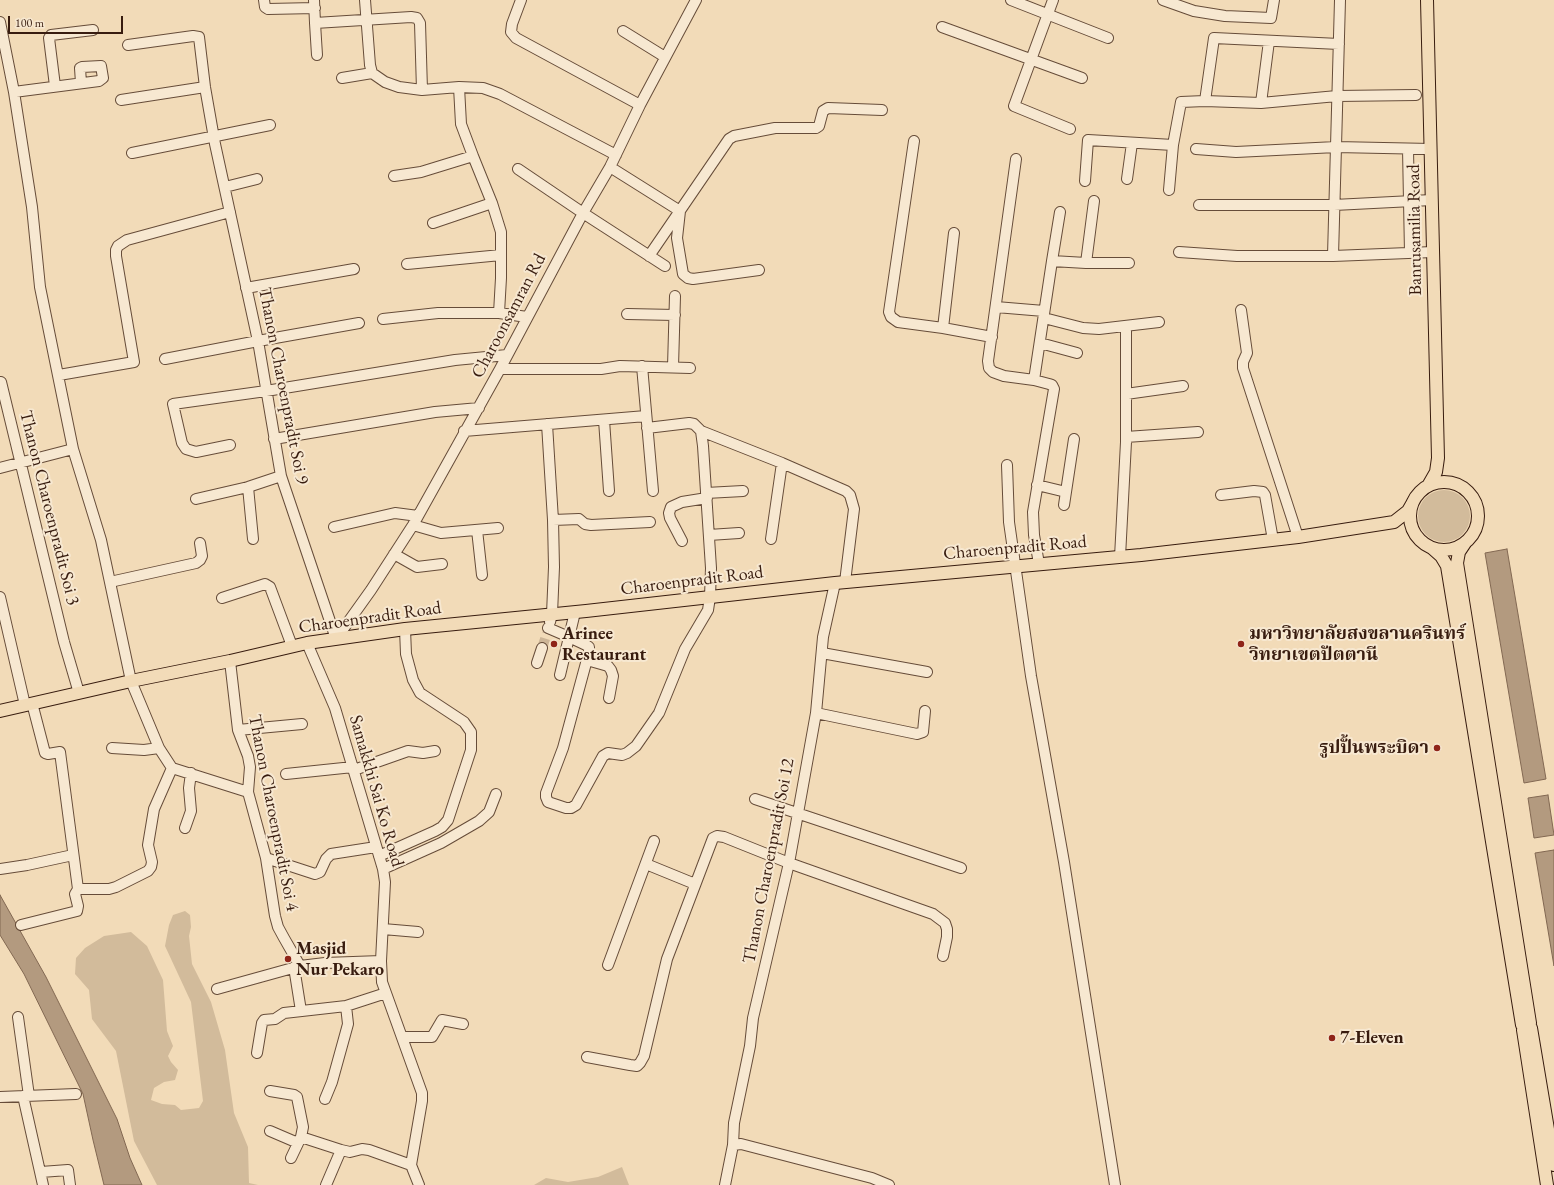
<!DOCTYPE html>
<html>
<head>
<meta charset="utf-8">
<style>
  body { margin:0 }
  #map { position:relative; width:1554px; height:1185px; overflow:hidden; background:#f2dbb8; font-family:"EB Garamond",serif }
  canvas { display:block }
  .scale { position:absolute; left:8px; top:16px; width:115px; height:18px; box-sizing:border-box; border:2px solid #381c0f; border-top:0; padding-left:5px; font-size:12px; line-height:14px; white-space:nowrap; color:#381c0f; -webkit-text-stroke:3px #f7e8d1; paint-order:stroke }
</style>
</head>
<body>
<div id="map">
<canvas width="1554" height="1185"></canvas>
<div class="scale">100 m</div>
</div>
<script>
const c = document.querySelector('canvas').getContext('2d');
c.lineJoin = 'round';
function fillPath(path, color) {
  c.fillStyle = color;
  c.fill(path, 'evenodd');
}
function shape(rows) {
  const path = new Path2D();
  for (const r of rows) {
    if (r.length === 3) {
      path.moveTo(r[0] + r[2], r[1]);
      path.arc(r[0], r[1], r[2], 0, 2 * Math.PI);
      continue;
    }
    path.moveTo(r[0], r[1]);
    for (let i = 2; i < r.length; i += 2) path.lineTo(r[i], r[i + 1]);
  }
  return path;
}
function strokePath(path, color, width, dash) {
  c.strokeStyle = color;
  c.lineWidth = width;
  c.lineCap = dash ? 'butt' : 'round';
  c.setLineDash(dash || []);
  c.stroke(path);
}
function label(font, color, halo, rows, align = 'center') {
  c.font = font + ' "EB Garamond","Noto Serif Thai",serif';
  c.lineWidth = 4;
  c.setLineDash([]);
  c.textBaseline = 'middle';
  c.strokeStyle = halo;
  c.fillStyle = color;
  for (const [text, x, y, turn = 0] of rows) {
    c.save();
    c.translate(x, y);
    c.rotate((+turn || 0) * Math.PI / 180);
    c.textAlign = isNaN(turn) ? turn : align;
    if (halo) c.strokeText(text, 0, 0);
    c.fillText(text, 0, 0);
    c.restore();
  }
}
fillPath(shape([
  [1444,516,26],
  [185,911,190,915,191,927,189,936,192,964,211,1002,225,1050,234,1113,248,1147,249,1183,258,1185,157,1185,134,1141,116,1051,92,1019,89,990,75,974,76,958,85,948,104,936,131,932,147,946,163,980,167,1031,173,1046,168,1056,171,1062,178,1070,175,1080,164,1082,154,1088,151,1100,162,1104,175,1105,181,1110,199,1108,203,1101,191,1002,165,946,169,925,173,915],
  [622,1167,629,1185,534,1185,546,1178,568,1182,598,1177]
]), '#d2bb9b');
const water = shape([
  [1507,549,1546,779,1524,783,1485,553,1507,549],
  [1548,795,1554,835,1534,838,1528,798,1548,795],
  [1554,850,1554,966,1535,853,1554,850],
  [0,895,46,977,117,1119,130,1158,142,1185,104,1185,93,1140,83,1094,24,974,0,935,0,895]
]);
fillPath(water, '#b39a7f');
strokePath(water, '#826852', 1);
strokePath(shape([
  [542,648,547,633]
]), '#cdb596', 10, [10, 5]);
const minor = shape([
  [264,0,265,7,268,9,315,8],
  [314,0,315,23,411,17,417,18,420,23,422,90],
  [365,0,370,65,372,73,385,82,399,87,422,90,459,87,483,88,500,94,616,155],
  [521,0,512,24,511,32,516,38,640,105],
  [1011,0,1108,38],
  [1053,0,1014,106,1070,129],
  [1163,0,1194,11,1225,16,1271,18,1274,0],
  [0,22,14,92,32,207,40,287,73,449,101,540,131,681,159,748,172,768,248,792],
  [315,23,317,55],
  [942,27,1082,78],
  [623,31,665,57],
  [128,45,193,36,199,37,205,87,215,144,258,341,281,476,336,639],
  [342,78,372,73],
  [55,86,49,38,51,35,93,30],
  [459,87,461,124,473,156],
  [14,92,99,81,103,78,101,66,82,67,80,68,81,83],
  [121,100,205,87],
  [1205,101,1214,38,1339,44],
  [1261,103,1269,41],
  [914,141,889,312,891,317,898,322,943,328,992,337],
  [1196,149,1236,152,1336,147,1431,149],
  [1408,149,1410,253],
  [132,153,270,125],
  [1016,159,988,361,989,368,993,372,1004,376,1034,380,1049,384,1052,385,1054,389,1033,512,1034,535,1039,564],
  [610,167,680,211,677,238,683,274,688,278,693,279,759,270],
  [518,169,583,213,665,266],
  [394,176,421,172,473,156,492,203,501,232,501,278,499,313],
  [1127,179,1132,143],
  [1085,181,1088,140,1173,145],
  [225,187,257,179],
  [1169,190,1173,145,1181,102,1205,101,1261,103,1337,96,1416,95],
  [1199,205,1334,205,1432,200],
  [433,223,492,203],
  [1179,252,1237,256,1333,256,1433,252],
  [649,256,729,139,734,136,775,128,816,128,819,126,823,111,828,108,882,110],
  [1333,256,1340,0],
  [1052,261,1086,263,1129,263],
  [1086,263,1094,201],
  [407,264,501,255],
  [246,288,354,269],
  [996,307,1044,311],
  [1241,310,1247,353,1243,362,1243,368,1298,537],
  [627,314,675,315],
  [1044,318,1083,328,1099,329,1159,322],
  [383,319,438,313,499,313,527,317],
  [943,328,954,233],
  [1040,343,1077,353],
  [165,359,258,341,359,323],
  [642,366,653,491],
  [673,367,675,296],
  [500,369,601,369,620,366,690,368],
  [59,375,134,362,116,256,116,250,118,246,127,240,230,212],
  [1034,380,1052,261,1060,212],
  [1,382,64,642,79,693],
  [1126,394,1183,386],
  [604,420,609,491],
  [547,424,553,520,554,567,552,614,550,622],
  [464,431,646,416],
  [701,431,782,463,846,491,850,495,854,509,845,582],
  [1126,437,1198,432],
  [274,439,435,412,479,408],
  [230,445,196,452,186,449,182,443,173,404,266,391,455,360,507,355],
  [1007,465,1009,522,1031,676,1064,862,1115,1185],
  [0,468,73,449],
  [1037,485,1066,492],
  [248,487,253,539],
  [706,493,743,491],
  [1221,495,1254,491,1263,492,1265,495,1273,540],
  [196,499,248,487,281,476],
  [1064,505,1074,439],
  [553,520,579,519,585,524,591,525,650,522],
  [413,525,441,533,498,528],
  [334,527,395,513,418,516],
  [477,530,482,575],
  [709,535,739,533],
  [771,539,782,463],
  [682,541,670,518,669,513,671,507,682,502,707,498],
  [394,554,417,567,442,564],
  [1120,557,1126,442,1126,326],
  [110,582,196,563,200,560,202,556,200,543],
  [0,597,25,705],
  [222,598,265,584,270,587,292,646],
  [548,628,569,637,586,645,589,647,589,652,563,748,546,793,546,797,548,802,566,808,571,808,576,805,603,756,608,753,622,755,627,753,636,746,659,713,685,649,708,610,710,597,711,568,703,446,701,431,694,424,689,423,647,428],
  [336,639,371,590,413,525,500,369,583,213,610,167,640,105,696,0],
  [307,643,335,708,383,869,385,882,381,961,382,982,422,1093,422,1101,411,1165,419,1185],
  [822,653,927,672],
  [587,660,608,666,611,670,613,676,609,698],
  [230,661,238,730,248,756,250,767,248,792,266,858,275,916,278,927,284,938,300,966],
  [537,663,542,648],
  [560,675,575,612],
  [32,703,45,753,48,754,60,752,78,889],
  [816,713,917,734,923,732,925,711],
  [238,730,302,724],
  [112,748,144,750,159,748],
  [354,770,408,751,423,753,435,751],
  [286,774,353,767],
  [755,799,961,868],
  [185,828,191,811,189,788,191,773],
  [379,856,435,831,442,827,448,820,471,750,471,732,464,722,420,693,413,680,406,654,405,629],
  [266,858,315,874,320,872,326,859,331,854,376,847],
  [646,864,695,884],
  [0,869,27,865,73,855],
  [383,869,441,843,479,821,489,812,496,794],
  [21,925,77,911,78,906,75,894,78,889,109,889,116,887,148,871,151,867,152,862,148,845,154,809,172,768],
  [383,929,418,932],
  [608,965,654,841],
  [294,967,301,1011],
  [217,989,300,966,325,963,381,961],
  [18,1017,29,1096],
  [402,1037,432,1037,442,1020,463,1024],
  [257,1053,262,1023,264,1020,275,1019,284,1013,346,1006],
  [587,1057,630,1065,637,1066,640,1063,644,1056,667,959,713,838,717,836,724,837,789,863,933,914,945,923,947,929,947,937,943,956],
  [270,1091,294,1095,297,1097,303,1127,301,1137],
  [23,1096,43,1185],
  [0,1097,76,1094],
  [325,1099,332,1082,345,1035,348,1024,346,1006,386,993],
  [270,1131,298,1143],
  [733,1145,734,1123,750,1046,753,1018,789,863,816,713,823,637,835,583],
  [291,1158,301,1137,341,1150,350,1152,362,1149,369,1150,411,1165],
  [41,1172,68,1170,70,1185],
  [326,1185,341,1150],
  [725,1185,733,1145,741,1144,872,1178,889,1185]
]);
const major = shape([
  [1427,0,1438,458,1436,472,1428,486],
  [1444,516,34],
  [1465,543,1459,552,1457,563,1530,1023],
  [1432,548,1441,556,1447,566,1522,1025],
  [0,711,131,681,230,661,307,643,405,629,586,611,835,583,1141,555,1298,537,1394,522,1408,511,1412,504],
  [1531,1028,1554,1165],
  [1523,1030,1547,1185]
]);
strokePath(minor, '#664c39', 12);
strokePath(major, '#381c0f', 14);
strokePath(minor, '#f7e8d1', 10);
strokePath(major, '#f2dbb8', 12);
for (const [x, y, r, color] of [
  [554,644,4,"#8f2418"],
  [1241,644,4,"#8f2418"],
  [1437,748,4,"#8f2418"],
  [288,959,4,"#8f2418"],
  [1332,1038,4,"#8f2418"]
]) {
  const dot = new Path2D();
  dot.arc(x, y, r, 0, 2 * Math.PI);
  c.fillStyle = color;
  c.fill(dot);
  strokePath(dot, '#f7e8d1', 1.5);
}
label('18px', '#381c0f', '#f7e8d1', [
  ["Banrusamilia Road",1415,230,-91],
  ["Charoonsamran Rd",509,316,-62],
  ["Thanon Charoenpradit Soi 9",283,386,79],
  ["Thanon Charoenpradit Soi 3",49,508,76],
  ["Charoenpradit Road",1015,548,-5],
  ["Charoenpradit Road",692,581,-7],
  ["Charoenpradit Road",370,618,-8],
  ["Samakkhi Sai Ko Road",376,791,74],
  ["Thanon Charoenpradit Soi 4",273,813,79],
  ["Thanon Charoenpradit Soi 12",769,861,-79]
]);
label('bold 18px', '#381c0f', '#f7e8d1', [
  ["Arinee",562,634],
  ["Restaurant",562,655],
  ["มหาวิทยาลัยสงขลานครินทร์",1249,634],
  ["วิทยาเขตปัตตานี",1249,655],
  ["รูปปั้นพระบิดา",1429,748,"right"],
  ["Masjid",296,949],
  ["Nur Pekaro",296,970],
  ["7-Eleven",1340,1038]
], 'left');
</script>
</body>
</html>
